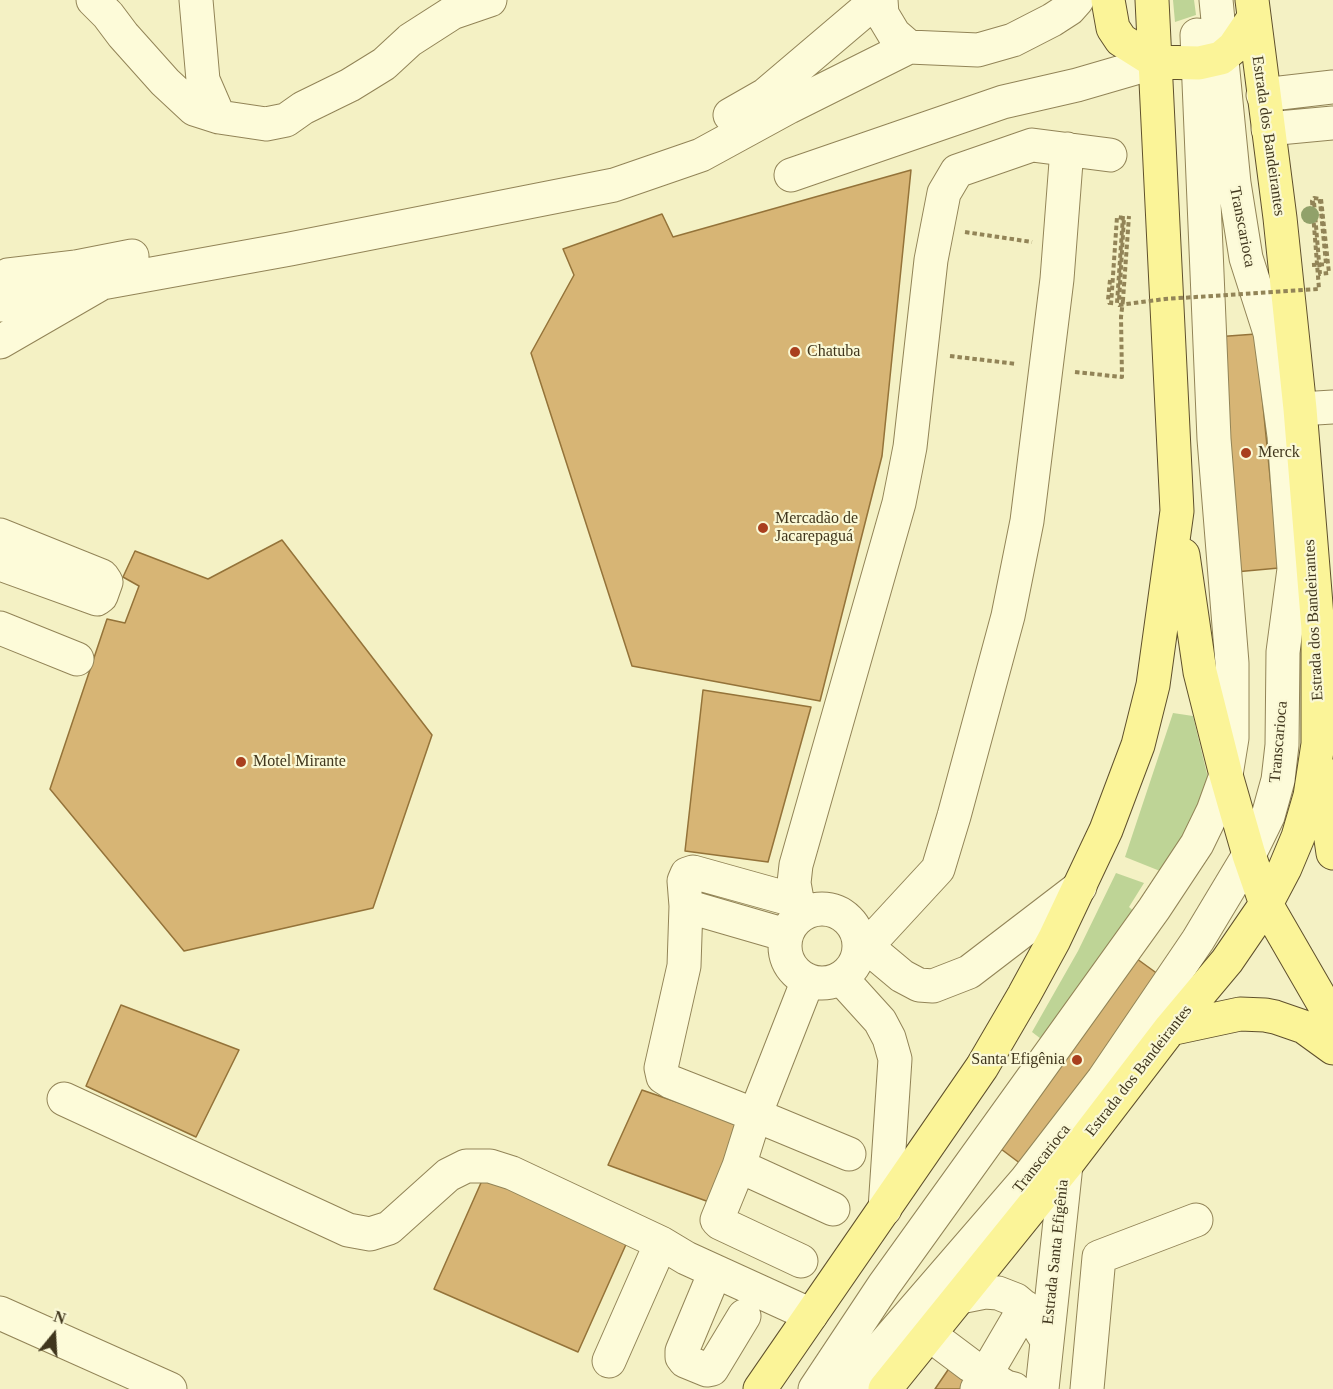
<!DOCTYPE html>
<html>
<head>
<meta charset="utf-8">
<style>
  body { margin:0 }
  #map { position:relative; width:1333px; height:1389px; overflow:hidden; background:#f4f1c4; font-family:"Times New Roman",serif }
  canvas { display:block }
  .north { position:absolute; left:24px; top:1305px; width:60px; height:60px; -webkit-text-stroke:4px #faf8d5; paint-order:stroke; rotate:18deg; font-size:16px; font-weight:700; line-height:24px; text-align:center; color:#40361d }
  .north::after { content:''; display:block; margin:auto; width:21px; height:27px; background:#40361d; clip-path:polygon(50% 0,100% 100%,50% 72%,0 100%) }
</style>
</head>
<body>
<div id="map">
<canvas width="1333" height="1389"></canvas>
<div class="north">N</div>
</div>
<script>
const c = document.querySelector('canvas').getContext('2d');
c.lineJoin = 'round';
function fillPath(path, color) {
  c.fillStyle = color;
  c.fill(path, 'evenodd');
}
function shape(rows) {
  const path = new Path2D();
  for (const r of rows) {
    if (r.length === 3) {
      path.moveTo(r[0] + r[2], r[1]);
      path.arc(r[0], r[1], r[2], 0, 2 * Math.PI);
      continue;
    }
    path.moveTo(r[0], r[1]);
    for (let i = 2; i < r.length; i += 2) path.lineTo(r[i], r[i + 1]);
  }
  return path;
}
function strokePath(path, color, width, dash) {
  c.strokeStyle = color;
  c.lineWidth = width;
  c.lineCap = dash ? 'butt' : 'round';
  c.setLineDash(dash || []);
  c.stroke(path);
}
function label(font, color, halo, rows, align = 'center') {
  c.font = font + ' "Times New Roman",serif';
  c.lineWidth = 4.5;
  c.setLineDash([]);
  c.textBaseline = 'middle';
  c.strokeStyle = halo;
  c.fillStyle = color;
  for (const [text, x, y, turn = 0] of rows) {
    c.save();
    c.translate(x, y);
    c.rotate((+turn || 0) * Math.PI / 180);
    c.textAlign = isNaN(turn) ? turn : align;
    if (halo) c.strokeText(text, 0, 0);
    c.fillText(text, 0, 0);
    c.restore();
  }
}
fillPath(shape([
  [1173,0,1194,0,1196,15,1175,22],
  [1173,713,1193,716,1208,778,1202,806,1165,873,1125,857],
  [1116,873,1144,883,1129,907,1137,914,1045,1042,1032,1032,1078,951]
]), '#bed496');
const building = shape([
  [911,170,882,456,820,701,632,666,531,353,574,275,563,249,662,214,673,237,911,170],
  [1256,334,1279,568,1235,572,1215,337,1256,334],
  [282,540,432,735,373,908,184,951,50,789,107,619,125,623,139,586,123,577,135,551,208,579,282,540],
  [703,690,811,707,768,862,685,851,703,690],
  [1133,956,1162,977,1021,1164,993,1143,1133,956],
  [121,1005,239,1050,196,1137,86,1086,121,1005],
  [642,1090,746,1126,720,1206,608,1165,642,1090],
  [488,1167,632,1231,578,1352,434,1289,488,1167],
  [950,1367,975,1383,971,1389,935,1389,950,1367]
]);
fillPath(building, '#d7b575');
strokePath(building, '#947339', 1.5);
const minor = shape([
  [93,0,108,15,123,35,165,82,194,109,219,117,266,124,286,120,303,108,350,85,384,64,410,40,452,13,490,0],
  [196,0,203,80,219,117],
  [881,0,882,14,894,34,909,47,978,50,1013,40,1052,20,1069,9,1077,0],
  [1263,95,1333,87],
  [730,115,765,95,877,0],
  [1268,129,1333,123],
  [791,175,1003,102,1077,85,1156,62],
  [0,279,8,275,76,267,132,256],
  [0,305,9,300,83,287],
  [0,342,102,283,290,249,614,185,701,155,789,107,909,47],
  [1300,409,1333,407],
  [0,535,102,576,106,582,101,596,97,599,0,564],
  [0,628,77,659],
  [686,906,684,881,687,874,693,872,797,901],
  [822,946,37],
  [800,916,794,883,796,865,899,503,910,447,931,260,944,193,957,171,1032,145,1110,155],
  [786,935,686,906,684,966,661,1068,663,1077,671,1082,755,1115,739,1166,717,1220,720,1223,801,1261],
  [859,940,878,934,938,869,954,816,1008,616,1027,521,1057,279,1067,149],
  [859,940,902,976,919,985,933,986,969,972,1080,887],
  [841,978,880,1021,889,1038,895,1059,885,1209],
  [808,980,755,1115,849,1154],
  [64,1099,348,1230,370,1234,389,1228,448,1175,466,1166,490,1166,512,1173,661,1243,686,1258,811,1315],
  [739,1166,833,1209],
  [715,1272,682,1351,682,1357,685,1361,707,1370,712,1369,744,1316],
  [960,1297,985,1292,998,1293,1016,1300,1029,1311,1046,1339],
  [0,1313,170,1389],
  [930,1335,970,1365,1006,1387,1014,1389],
  [609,1361,661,1243],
  [815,1389,884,1285,1154,909,1197,844,1213,811,1226,775,1232,738,1232,663,1214,439,1197,35],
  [849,1389,886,1342,1026,1180,1103,1080,1198,940,1249,855,1268,816,1278,780,1282,745,1283,652,1294,569,1284,436,1270,333,1246,258,1234,183,1216,0],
  [977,1389,1025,1307],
  [1042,1389,1066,1165],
  [1087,1389,1099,1257,1196,1220]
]);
const major = shape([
  [1108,0,1113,28,1121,40,1156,62,1199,63,1221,58,1234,47,1253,19],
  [1183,555,1200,672,1226,775,1249,855,1266,904,1333,1020],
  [1321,771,1333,853],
  [1170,1029,1240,1014,1265,1015,1275,1017,1304,1027,1333,1048],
  [760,1389,982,1067,1024,995,1054,940,1106,830,1138,745,1153,685,1177,511,1152,0],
  [885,1389,1066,1165,1170,1029,1227,961,1266,904,1285,868,1298,837,1310,796,1318,744,1318,629,1300,409,1280,218,1252,0]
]);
strokePath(minor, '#928457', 35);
strokePath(major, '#5f502c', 35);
strokePath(shape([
  [965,232,1032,242],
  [1312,265,1326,264,1320,201,1314,202],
  [1110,280,1108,300,1110,304],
  [1111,305,1117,217,1124,218,1119,300,1123,300,1129,216],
  [950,356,1017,364],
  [1075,372,1122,377,1121,317,1123,300]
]), '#928457', 4, [4.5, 3]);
strokePath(minor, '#fdfbd9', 33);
strokePath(major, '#fbf498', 33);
strokePath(shape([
  [1123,216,1117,303,1119,305,1165,299,1319,289,1312,201,1314,198,1321,199,1329,273,1320,274,1314,202]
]), '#928457', 4, [4.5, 3]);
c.fillStyle = '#91a16a';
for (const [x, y] of [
  [1310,215]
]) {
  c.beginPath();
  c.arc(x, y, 9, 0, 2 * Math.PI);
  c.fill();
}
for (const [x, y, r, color] of [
  [795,352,6,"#a93f1e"],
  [1246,453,6,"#a93f1e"],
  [763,528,6,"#a93f1e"],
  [241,762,6,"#a93f1e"],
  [1077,1060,6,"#a93f1e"]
]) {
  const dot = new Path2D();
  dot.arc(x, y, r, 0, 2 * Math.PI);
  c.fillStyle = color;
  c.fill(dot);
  strokePath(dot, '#faf8d5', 2);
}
label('16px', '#40361d', '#faf8d5', [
  ["Estrada dos Bandeirantes",1268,136,82],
  ["Transcarioca",1242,227,79],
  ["Estrada dos Bandeirantes",1314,620,-93],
  ["Transcarioca",1279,742,-85],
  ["Estrada dos Bandeirantes",1139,1071,-52],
  ["Transcarioca",1042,1159,-52],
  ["Estrada Santa Efigênia",1056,1252,-84]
]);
label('16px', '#40361d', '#faf8d5', [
  ["Chatuba",807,352],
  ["Merck",1258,453],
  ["Mercadão de",775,519],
  ["Jacarepaguá",775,537],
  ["Motel Mirante",253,762],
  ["Santa Efigênia",1065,1060,"right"]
], 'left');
</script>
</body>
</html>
